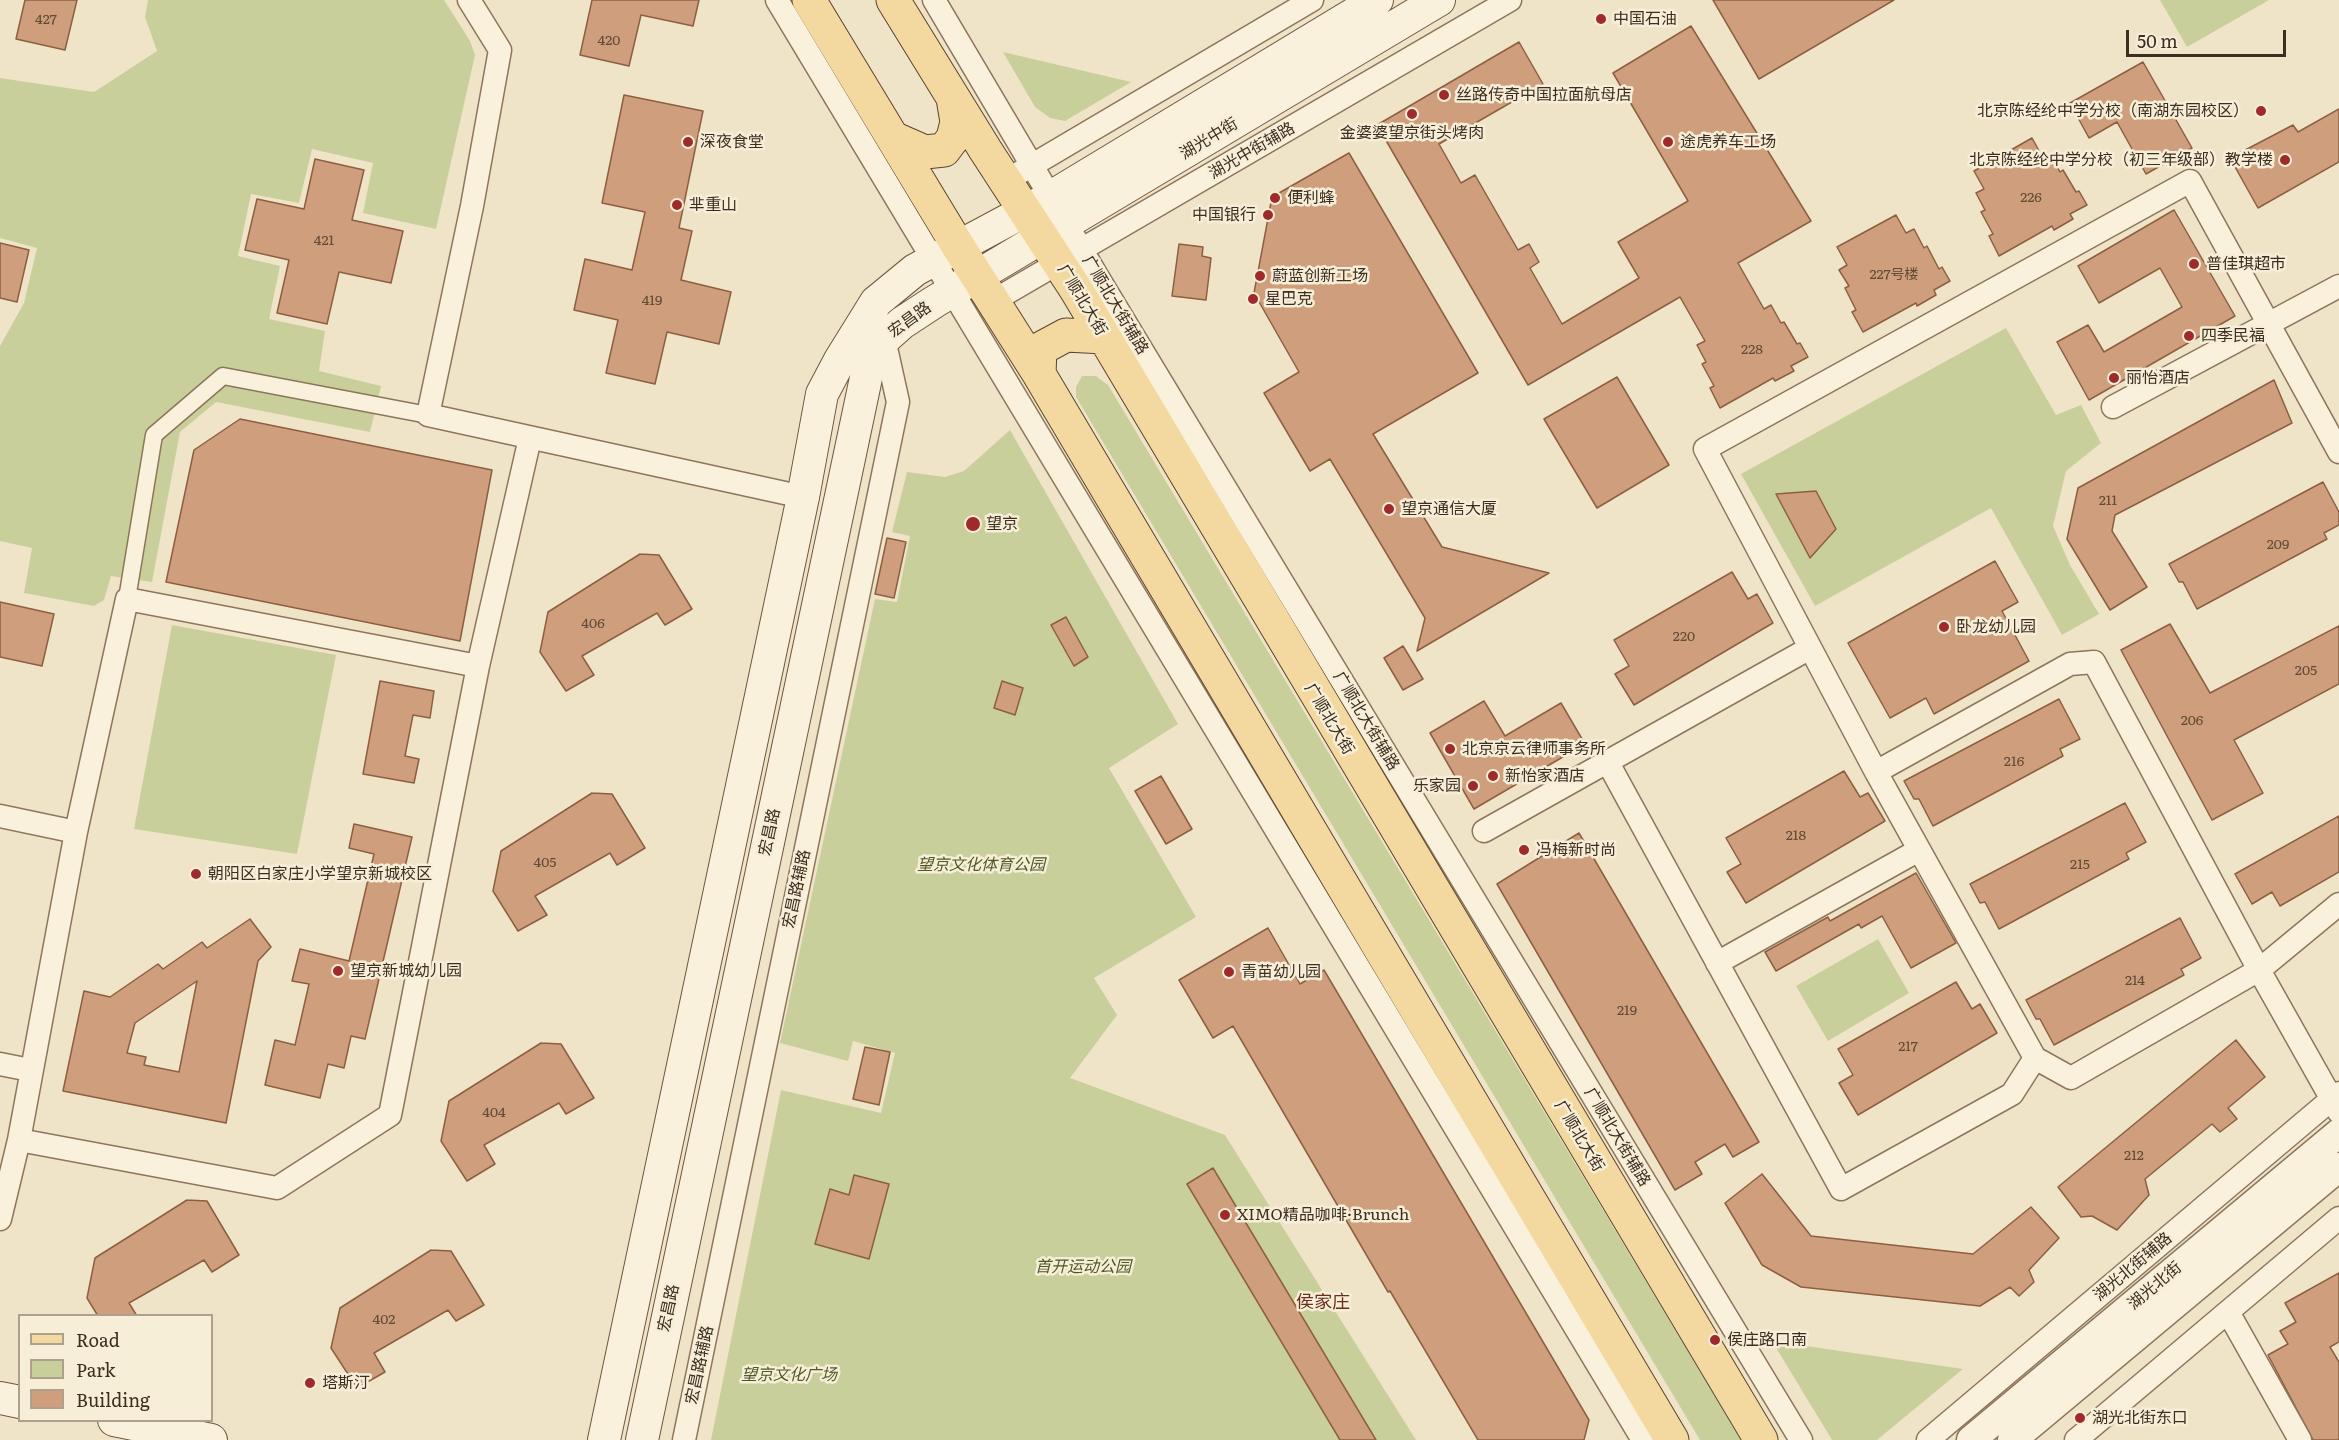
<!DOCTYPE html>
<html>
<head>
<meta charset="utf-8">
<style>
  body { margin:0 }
  #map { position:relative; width:2339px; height:1440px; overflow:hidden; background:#f0e4c8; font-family:Literata,serif }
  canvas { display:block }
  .legend { position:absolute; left:18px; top:1314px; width:195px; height:108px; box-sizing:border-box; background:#f7eed8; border:2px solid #ada18e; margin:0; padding:8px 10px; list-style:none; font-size:18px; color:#3d2e20 }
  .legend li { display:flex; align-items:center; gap:12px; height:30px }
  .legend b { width:30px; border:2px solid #ada18e }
  .scale { position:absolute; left:2126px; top:30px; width:160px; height:27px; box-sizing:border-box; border:3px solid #3d2e20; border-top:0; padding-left:8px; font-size:18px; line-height:21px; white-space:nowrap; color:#3d2e20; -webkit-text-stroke:4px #f7eed8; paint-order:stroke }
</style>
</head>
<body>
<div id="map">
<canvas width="2339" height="1440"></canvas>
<ul class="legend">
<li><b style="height:8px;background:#f3d9a0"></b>Road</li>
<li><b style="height:16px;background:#c9cf9b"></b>Park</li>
<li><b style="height:16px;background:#cf9f7d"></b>Building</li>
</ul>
<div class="scale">50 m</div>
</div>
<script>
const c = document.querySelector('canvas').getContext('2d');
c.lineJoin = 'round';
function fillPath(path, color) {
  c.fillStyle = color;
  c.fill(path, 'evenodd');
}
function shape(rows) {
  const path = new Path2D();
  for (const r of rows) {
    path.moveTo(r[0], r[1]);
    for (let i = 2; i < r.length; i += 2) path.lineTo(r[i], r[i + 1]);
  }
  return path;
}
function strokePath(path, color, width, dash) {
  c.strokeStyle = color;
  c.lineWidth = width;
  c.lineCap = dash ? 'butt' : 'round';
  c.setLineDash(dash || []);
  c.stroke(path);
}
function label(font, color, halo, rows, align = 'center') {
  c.font = font + ' Literata,"Noto Sans SC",serif';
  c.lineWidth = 5;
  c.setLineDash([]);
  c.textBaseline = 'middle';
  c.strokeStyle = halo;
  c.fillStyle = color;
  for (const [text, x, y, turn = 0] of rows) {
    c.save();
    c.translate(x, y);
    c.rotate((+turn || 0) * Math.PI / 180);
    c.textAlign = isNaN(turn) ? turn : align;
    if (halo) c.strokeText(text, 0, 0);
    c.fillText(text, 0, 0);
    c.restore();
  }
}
fillPath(shape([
  [148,0,444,0,470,41,475,55,436,229,363,213,373,163,312,149,299,203,251,194,238,256,280,266,269,319,325,331,319,371,381,386,370,432,216,402,180,432,152,582,111,576,104,600,94,606,24,593,32,548,0,541,0,346,24,303,37,248,0,238,0,78,94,92,157,51,145,17],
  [2160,0,2269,0,2187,47],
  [1003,52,1131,82,1065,121,1050,118,1035,107],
  [2006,328,2056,415,2081,405,2101,443,2066,471,2053,526,2070,565,2099,614,2062,635,1991,508,1815,606,1741,474],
  [1082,376,1096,376,1108,385,1741,1440,1700,1440,1076,397,1076,387],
  [1010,430,1178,724,1109,768,1196,917,1094,978,1117,1015,1070,1078,1225,1135,1416,1440,711,1440,781,1090,881,1113,895,1053,853,1041,848,1061,780,1043,875,599,897,602,910,536,892,532,907,472,945,477,964,471],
  [172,625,336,655,297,854,134,829],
  [1878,939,1909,993,1828,1041,1796,986],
  [1772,1341,1963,1369,1877,1440,1832,1440]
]), '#c9cf9b');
const building = shape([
  [25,0,77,0,65,50,16,39,25,0],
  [592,0,699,0,693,26,641,15,629,66,580,55,592,0],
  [1713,0,1894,0,1759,79,1713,0],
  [1691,26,1811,221,1738,263,1764,309,1771,305,1781,323,1784,322,1797,344,1800,343,1808,357,1791,366,1794,371,1775,381,1773,378,1720,408,1710,388,1714,386,1702,364,1706,362,1697,345,1705,341,1680,297,1528,385,1377,125,1519,42,1543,84,1439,144,1461,183,1475,175,1518,250,1529,244,1539,262,1530,268,1562,324,1639,278,1618,242,1688,201,1613,73,1691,26],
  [2143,62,2192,148,2146,174,2117,122,2089,138,2070,103,2143,62],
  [624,95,703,111,679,228,692,231,681,280,731,292,719,344,667,332,655,384,606,373,618,320,574,310,585,259,632,270,645,212,602,203,624,95],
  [2339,109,2339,162,2258,208,2230,158,2293,125,2298,132,2339,109],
  [2032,138,2043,158,2050,154,2060,172,2063,170,2076,192,2079,191,2087,205,2070,214,2073,219,2054,230,2052,226,1999,256,1989,236,1993,234,1981,212,1985,210,1976,193,1984,189,1974,171,2032,138],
  [1349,153,1478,373,1373,434,1442,547,1549,573,1417,651,1425,618,1330,459,1310,471,1264,393,1299,372,1254,293,1272,197,1349,153],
  [315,159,364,170,352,220,403,231,391,283,339,272,327,324,277,313,289,260,245,250,257,199,304,209,315,159],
  [2174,210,2235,316,2089,400,2057,342,2088,325,2104,352,2182,307,2160,268,2099,303,2078,266,2174,210],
  [1896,215,1906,233,1914,229,1924,248,1927,246,1939,269,1942,267,1950,281,1934,290,1936,295,1917,306,1916,303,1863,332,1852,312,1856,310,1845,288,1849,286,1839,270,1847,265,1837,247,1896,215],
  [0,243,29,250,17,302,0,298,0,243],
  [1179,244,1203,247,1202,256,1211,258,1206,300,1172,296,1179,244],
  [1617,377,1669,465,1597,508,1544,419,1617,377],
  [2274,380,2292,423,2115,515,2112,531,2147,587,2110,610,2067,539,2078,488,2274,380],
  [240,419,492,470,460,641,166,582,194,450,240,419],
  [2323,482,2339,512,2339,525,2324,533,2327,539,2197,609,2183,582,2179,582,2169,564,2323,482],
  [1816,491,1836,529,1810,558,1776,494,1816,491],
  [887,538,906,542,894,598,875,594,887,538],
  [640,554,659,555,692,609,665,625,657,613,582,656,594,675,566,691,540,652,548,612,640,554],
  [1995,561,2018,602,2002,611,2029,661,1934,714,1926,698,1890,718,1848,643,1995,561],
  [1732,572,1748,599,1757,594,1773,623,1634,705,1615,674,1629,666,1614,640,1732,572],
  [0,602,54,614,42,666,0,657,0,602],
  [1066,617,1088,657,1074,666,1051,625,1066,617],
  [2170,624,2210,693,2339,626,2339,684,2234,740,2263,793,2212,820,2121,650,2170,624],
  [1403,646,1423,679,1403,690,1384,658,1403,646],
  [380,681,434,691,430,718,413,715,405,756,419,759,414,783,363,774,380,681],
  [1002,681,1023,688,1015,715,994,708,1002,681],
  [2059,699,2080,739,2060,749,2063,756,1933,826,1919,799,1914,799,1904,781,2059,699],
  [1484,701,1505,736,1561,703,1585,744,1474,809,1430,733,1484,701],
  [1844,771,1860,797,1868,793,1885,821,1746,903,1727,872,1741,864,1726,838,1844,771],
  [1161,776,1192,829,1166,844,1135,791,1161,776],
  [592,793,612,794,645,848,617,865,610,853,535,896,547,915,518,931,493,891,501,851,592,793],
  [2125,803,2146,842,2126,853,2129,859,1999,929,1985,902,1980,903,1970,884,2125,803],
  [2339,816,2339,872,2280,906,2272,892,2252,904,2235,874,2339,816],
  [354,824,412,837,365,1039,351,1036,344,1068,328,1064,320,1098,265,1085,275,1040,295,1045,309,984,292,981,300,949,349,961,374,854,349,848,354,824],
  [1579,833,1759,1142,1733,1157,1725,1144,1695,1162,1702,1174,1675,1190,1497,884,1579,833],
  [1916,873,1956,943,1911,968,1882,916,1861,928,1859,924,1776,971,1765,952,1828,917,1830,921,1916,873],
  [2180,918,2201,958,2181,969,2184,975,2054,1045,2040,1019,2036,1019,2026,1000,2180,918],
  [250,919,271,947,258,961,226,1123,63,1091,84,991,110,997,158,964,163,969,202,942,207,948,250,919],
  [197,981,179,1072,144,1065,146,1057,127,1053,135,1023,197,981],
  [1268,928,1300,984,1324,970,1589,1420,1584,1440,1478,1440,1390,1291,1388,1292,1233,1026,1213,1038,1179,980,1268,928],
  [1956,982,1972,1009,1980,1004,1997,1033,1858,1115,1839,1083,1853,1075,1838,1049,1956,982],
  [2236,1040,2265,1077,2228,1108,2237,1119,2220,1132,2212,1124,2145,1179,2149,1195,2117,1230,2092,1216,2081,1217,2058,1187,2236,1040],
  [541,1043,561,1044,594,1098,566,1114,559,1103,484,1145,495,1164,467,1181,441,1141,449,1101,541,1043],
  [865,1047,890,1052,879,1105,853,1099,865,1047],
  [1213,1168,1376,1440,1340,1440,1187,1184,1213,1168],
  [1762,1174,1811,1236,1973,1254,2031,1207,2059,1238,2029,1270,2034,1282,2019,1296,2010,1287,1980,1306,1801,1287,1762,1265,1725,1203,1762,1174],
  [854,1175,889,1184,869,1259,815,1244,830,1189,849,1195,854,1175],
  [187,1200,207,1201,239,1255,212,1272,204,1260,129,1303,137,1316,98,1316,87,1298,95,1258,187,1200],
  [431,1250,451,1251,484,1305,456,1321,448,1310,374,1353,385,1372,357,1388,331,1348,340,1308,431,1250],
  [2339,1273,2339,1342,2330,1347,2339,1362,2339,1440,2313,1440,2268,1355,2288,1344,2280,1331,2296,1322,2285,1303,2339,1273]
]);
fillPath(building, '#cf9f7d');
strokePath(building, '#8d5f41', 1.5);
const pedestrian = shape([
  [127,599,154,435,223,376,428,415]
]);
const minor = shape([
  [469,0,500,50,472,206,428,415,803,497],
  [777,0,1643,1440],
  [934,0,1099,279,1801,1440],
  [1019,173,1312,0],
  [993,301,1510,0],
  [2113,407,2339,286],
  [1607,761,1841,1189,2012,1094,2035,1058],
  [1876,772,1705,449,2190,181,2339,452],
  [0,816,76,832],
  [1484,831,1810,648],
  [2339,904,2259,970,2071,1078,2035,1058,1876,772,2070,664,2094,662,2259,970,2339,1112],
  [1717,963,1919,850],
  [0,1064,30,1070],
  [19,1140,277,1188,390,1115,478,666,530,438],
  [0,1219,19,1140,76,832,127,599,478,666],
  [2228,1312,2300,1440],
  [684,1440,898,402,884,339],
  [1928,1440,2339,1093],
  [2076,1440,2339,1218]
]);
const tertiary = shape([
  [1971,1440,2339,1133],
  [2012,1440,2339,1167]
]);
const secondary = shape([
  [0,1398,20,1402],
  [114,1420,211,1440],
  [604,1440,803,497,822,394,840,360,876,302,915,270,1051,197,1377,0],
  [642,1440,867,373,884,339,902,323,934,302,1439,0]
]);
const primary = shape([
  [809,0,958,246,1039,374,1672,1440],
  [893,0,986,151,1077,291,1761,1440],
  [893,138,925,152,944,150,953,138,957,122,953,98],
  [1039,374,1040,349,1066,335,1104,337]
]);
strokePath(pedestrian, '#8d765c', 19);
strokePath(minor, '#8d765c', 25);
strokePath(tertiary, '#8d765c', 31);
strokePath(secondary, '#6f573f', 34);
strokePath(primary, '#5b4430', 35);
strokePath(pedestrian, '#faf1dc', 16);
strokePath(minor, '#faf1dc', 22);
strokePath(tertiary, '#faf1dc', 28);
strokePath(secondary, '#faf1dc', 32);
strokePath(primary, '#f3d9a0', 33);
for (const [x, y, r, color] of [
  [1601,19,6,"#9e2a2b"],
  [1444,95,6,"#9e2a2b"],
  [2261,111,6,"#9e2a2b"],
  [1412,114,6,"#9e2a2b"],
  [688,142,6,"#9e2a2b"],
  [1668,142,6,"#9e2a2b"],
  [2285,160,6,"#9e2a2b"],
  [1275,198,6,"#9e2a2b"],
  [677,205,6,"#9e2a2b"],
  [1268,215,6,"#9e2a2b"],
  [2194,264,6,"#9e2a2b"],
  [1260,276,6,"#9e2a2b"],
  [1253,299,6,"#9e2a2b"],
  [2189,336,6,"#9e2a2b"],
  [2114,378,6,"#9e2a2b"],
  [1389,509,6,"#9e2a2b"],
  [973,524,8,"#9e2a2b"],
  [1944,627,6,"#9e2a2b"],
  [1450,749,6,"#9e2a2b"],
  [1493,776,6,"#9e2a2b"],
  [1473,786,6,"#9e2a2b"],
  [1524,850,6,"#9e2a2b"],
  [196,874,6,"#9e2a2b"],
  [338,971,6,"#9e2a2b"],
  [1229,972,6,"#9e2a2b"],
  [1225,1215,6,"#9e2a2b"],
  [1715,1340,6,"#9e2a2b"],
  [310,1383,6,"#9e2a2b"],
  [2080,1418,6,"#9e2a2b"]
]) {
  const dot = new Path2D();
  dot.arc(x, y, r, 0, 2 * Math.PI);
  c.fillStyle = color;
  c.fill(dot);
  strokePath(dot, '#f7eed8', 2);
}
label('14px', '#624a37', null, [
  ["427",46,20],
  ["420",609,41],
  ["226",2031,198],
  ["421",324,241],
  ["227号楼",1894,275],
  ["419",652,301],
  ["228",1752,350],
  ["211",2108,501],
  ["209",2278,545],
  ["406",593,624],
  ["220",1684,637],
  ["205",2306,671],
  ["206",2192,721],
  ["216",2014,762],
  ["218",1796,836],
  ["405",545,863],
  ["215",2080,865],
  ["214",2135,981],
  ["219",1627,1011],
  ["217",1908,1047],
  ["404",494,1113],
  ["212",2134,1156],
  ["402",384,1320]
]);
label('16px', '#3d2e20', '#f7eed8', [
  ["中国石油",1613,19],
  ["丝路传奇中国拉面航母店",1456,95],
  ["北京陈经纶中学分校（南湖东园校区）",2249,111,"right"],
  ["金婆婆望京街头烤肉",1412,133,"center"],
  ["深夜食堂",700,142],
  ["途虎养车工场",1680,142],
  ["北京陈经纶中学分校（初三年级部）教学楼",2273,160,"right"],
  ["便利蜂",1287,198],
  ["芈重山",689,205],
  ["中国银行",1256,215,"right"],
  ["普佳琪超市",2206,264],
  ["蔚蓝创新工场",1272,276],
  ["星巴克",1265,299],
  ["四季民福",2201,336],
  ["丽怡酒店",2126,378],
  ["望京通信大厦",1401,509],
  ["望京",986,524],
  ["卧龙幼儿园",1956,627],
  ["北京京云律师事务所",1462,749],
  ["新怡家酒店",1505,776],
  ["乐家园",1461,786,"right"],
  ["冯梅新时尚",1536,850],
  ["朝阳区白家庄小学望京新城校区",208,874],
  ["望京新城幼儿园",350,971],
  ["青苗幼儿园",1241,972],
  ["XIMO精品咖啡·Brunch",1237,1215],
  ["侯庄路口南",1727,1340],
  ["塔斯汀",322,1383],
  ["湖光北街东口",2092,1418]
], 'left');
label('16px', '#3d2e20', '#f7eed8', [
  ["湖光中街",1209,139,-31],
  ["湖光中街辅路",1252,151,-30],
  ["广顺北大街",1082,300,59],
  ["广顺北大街辅路",1115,305,59],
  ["宏昌路",910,320,-36],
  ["广顺北大街",1329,719,59],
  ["广顺北大街辅路",1366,721,59],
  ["宏昌路",770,832,-78],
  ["宏昌路辅路",797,889,-78],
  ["广顺北大街",1579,1136,59],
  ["广顺北大街辅路",1617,1137,59],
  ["湖光北街辅路",2133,1267,-40],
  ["湖光北街",2155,1286,-40],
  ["宏昌路",669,1308,-78],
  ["宏昌路辅路",700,1365,-78]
]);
label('italic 16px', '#4d5a26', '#f7eed8', [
  ["望京文化体育公园",981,865],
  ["首开运动公园",1083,1267],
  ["望京文化广场",789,1375]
]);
label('18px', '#6b2e1e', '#f7eed8', [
  ["侯家庄",1323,1303]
]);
</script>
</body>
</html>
